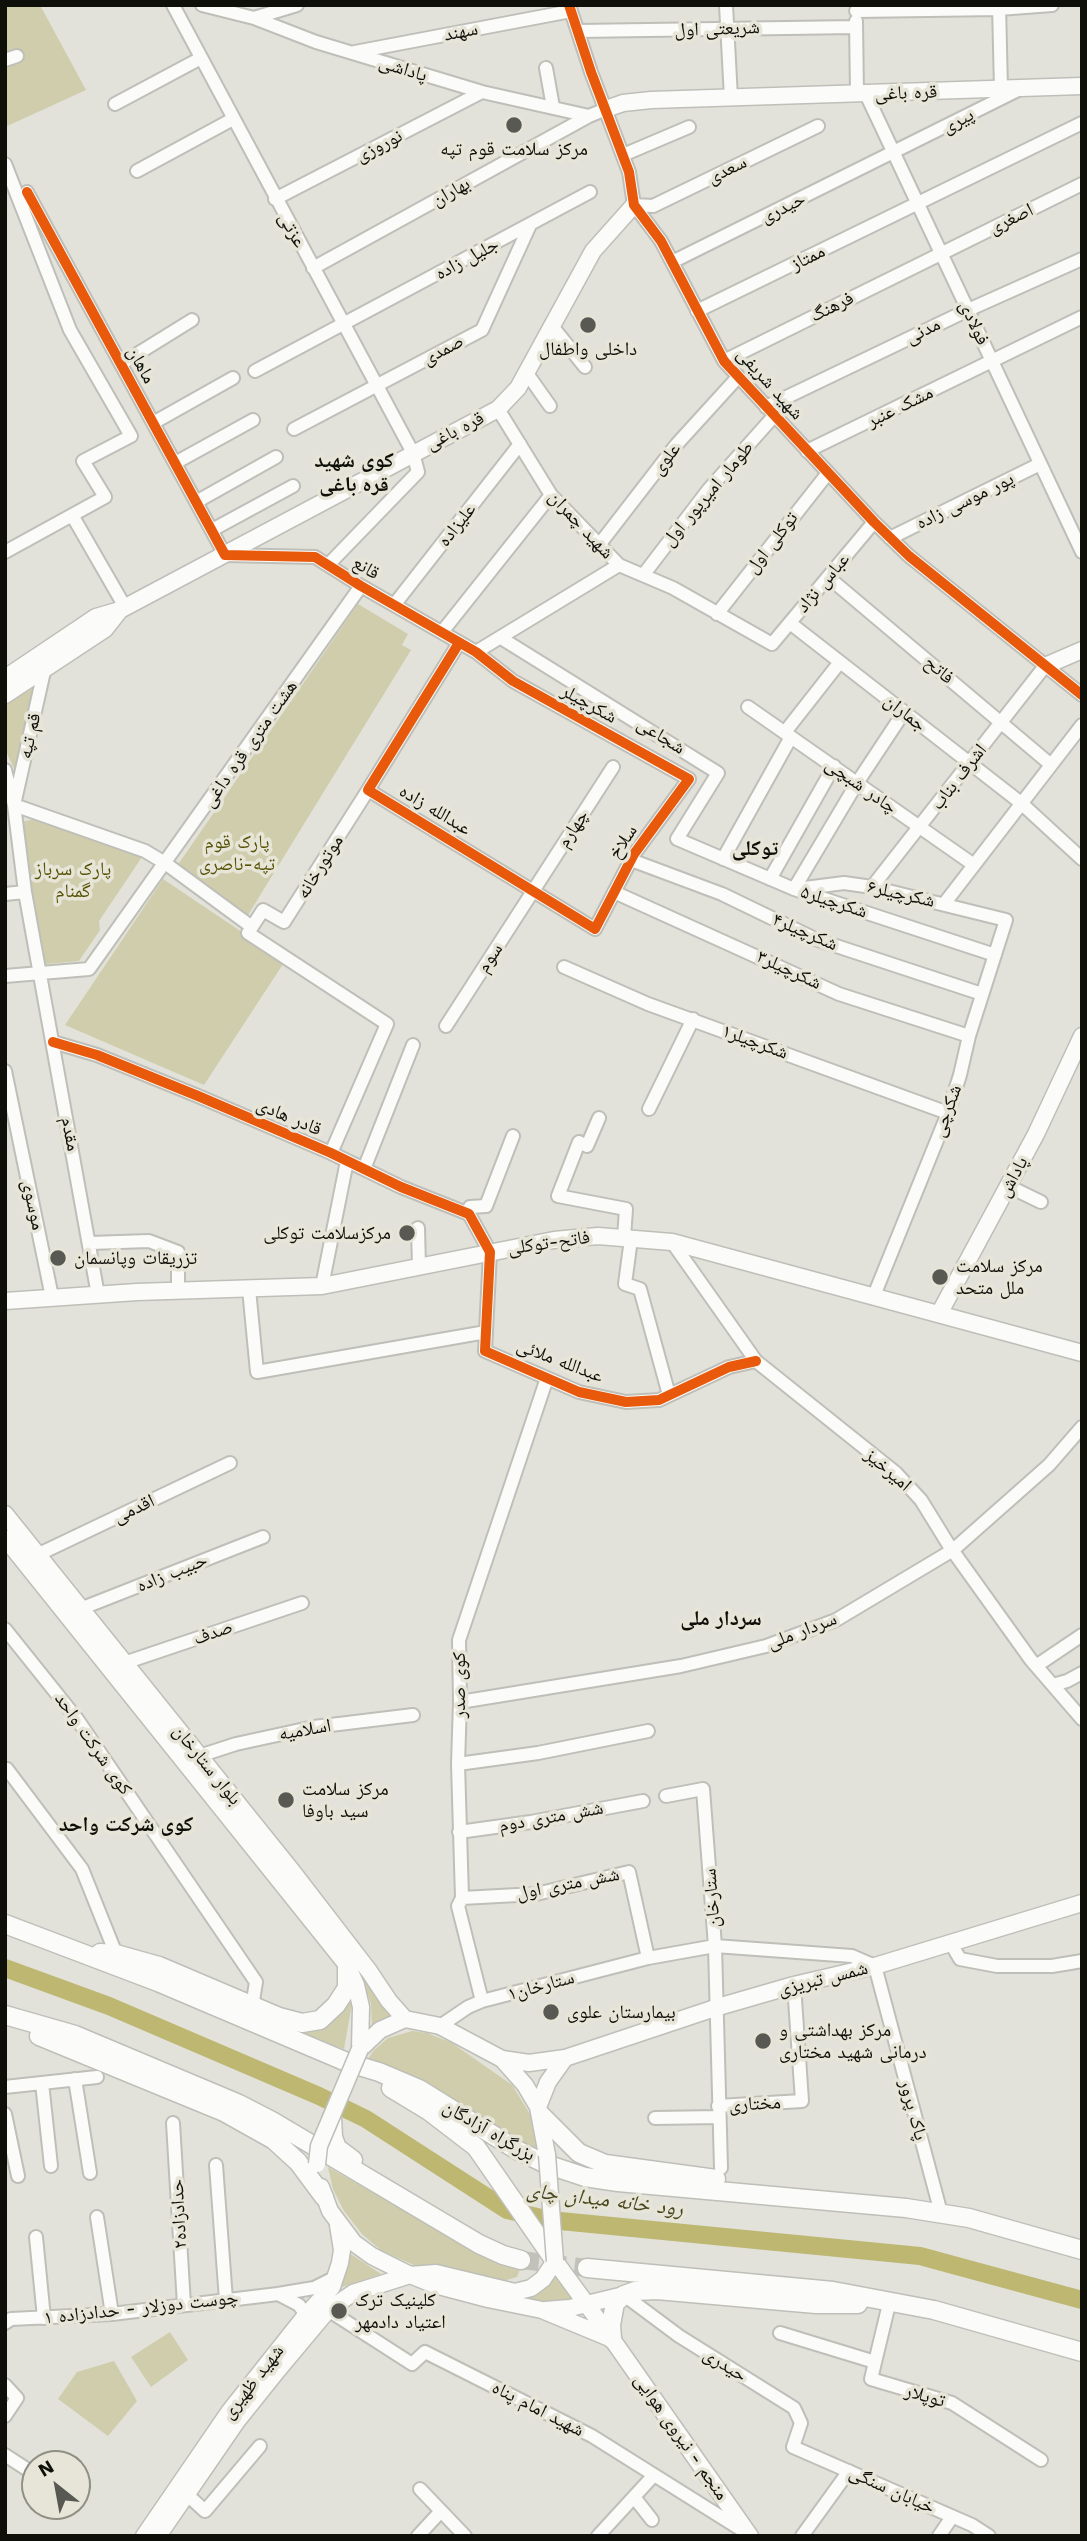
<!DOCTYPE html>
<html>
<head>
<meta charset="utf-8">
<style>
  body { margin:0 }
  #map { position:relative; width:1087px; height:2541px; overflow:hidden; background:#e2e2da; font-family:"Work Sans",sans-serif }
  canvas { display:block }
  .frame { position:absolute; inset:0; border:7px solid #0f0f0a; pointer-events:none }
  .north { position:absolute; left:21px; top:2450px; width:70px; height:70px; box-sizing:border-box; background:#e6e5d7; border:2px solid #908f85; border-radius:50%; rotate:329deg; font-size:19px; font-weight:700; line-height:28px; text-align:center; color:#0f0f0a }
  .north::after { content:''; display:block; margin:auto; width:24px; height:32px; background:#595953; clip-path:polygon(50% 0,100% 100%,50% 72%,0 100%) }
</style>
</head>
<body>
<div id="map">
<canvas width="1087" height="2541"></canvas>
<div class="frame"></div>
<div class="north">N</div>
</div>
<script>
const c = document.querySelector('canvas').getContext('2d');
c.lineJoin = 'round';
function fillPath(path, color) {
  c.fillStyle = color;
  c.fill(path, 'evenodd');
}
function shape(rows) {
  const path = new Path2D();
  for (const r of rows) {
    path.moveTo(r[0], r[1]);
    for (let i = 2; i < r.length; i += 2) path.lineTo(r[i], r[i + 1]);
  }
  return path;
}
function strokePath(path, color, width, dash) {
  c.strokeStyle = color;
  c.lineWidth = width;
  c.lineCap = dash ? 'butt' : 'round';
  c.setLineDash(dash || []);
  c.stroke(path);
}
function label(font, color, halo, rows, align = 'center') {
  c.font = font + ' "Work Sans","Noto Naskh Arabic",sans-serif';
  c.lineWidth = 7;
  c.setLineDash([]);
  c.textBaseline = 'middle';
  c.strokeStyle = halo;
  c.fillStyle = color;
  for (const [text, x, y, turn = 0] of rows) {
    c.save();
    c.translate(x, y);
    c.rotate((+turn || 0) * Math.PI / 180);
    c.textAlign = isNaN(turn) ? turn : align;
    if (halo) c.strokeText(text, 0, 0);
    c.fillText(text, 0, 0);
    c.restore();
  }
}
fillPath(shape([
  [5,5,40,5,86,90,5,127],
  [358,604,408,634,402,645,411,650,248,915,177,866],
  [34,687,16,773,5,749,5,706],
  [39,818,142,857,99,921,100,930,79,961,47,964,41,974,21,822],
  [163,879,285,961,204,1085,65,1025],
  [346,1955,374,1988,391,2016,372,2029,371,2004,366,1990],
  [353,1998,344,2049,291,2030,309,2030,324,2024,340,2013],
  [412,2031,427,2033,452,2043,512,2085,530,2114,540,2157,366,2062,374,2050,388,2038],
  [328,2167,488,2259,520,2269,517,2277,503,2281,467,2281,414,2265,382,2251,362,2234,344,2211,333,2189],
  [346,2251,381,2274,339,2288],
  [556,2274,575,2299,546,2304,513,2297],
  [170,2332,188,2360,151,2387,131,2357],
  [114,2361,137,2401,108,2436,58,2399,77,2372]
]), '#cfcdab');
strokePath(shape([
  [5,1968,109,2006,319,2096,366,2119,507,2210,550,2220,920,2256,1082,2300]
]), '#bdb772', 18);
strokePath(shape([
  [521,2260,587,2268]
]), '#c2c2bb', 18, [18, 9]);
const minor = shape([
  [173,5,413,453,418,472,328,565],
  [202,5,254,18,316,42,482,92,589,116,606,109],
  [569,5,591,72,629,172,634,205,661,241,724,361,874,522,909,556,1082,695],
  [726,5,731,98],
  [999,5,1001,89],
  [856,11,999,9,1052,5],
  [254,18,297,5],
  [856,21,857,94],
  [578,31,856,27],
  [355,52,571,11],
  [5,60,17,56],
  [546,68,553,107],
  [866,94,1082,552],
  [115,104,201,58],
  [623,155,689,127],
  [5,164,70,330,131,436,83,461,105,497,5,552],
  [137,171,233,119],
  [27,192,225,555,315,557,361,586,476,652,513,681,689,779,634,854,595,929,368,790,459,643],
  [275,199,482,92],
  [634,205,653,206,818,126],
  [672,262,1020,89],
  [313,268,589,116],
  [697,311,1082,123],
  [552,326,585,367],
  [724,361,1082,184],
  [121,364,192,320],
  [255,371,590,192],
  [526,372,550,406],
  [766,407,968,310,1082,259],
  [498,409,551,495,619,565,673,588,772,644,874,522],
  [153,423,233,378],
  [294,429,482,330,530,225],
  [807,451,1082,317],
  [175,463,253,420],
  [196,502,276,457],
  [72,515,125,607],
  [212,530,293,486],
  [890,538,1040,464],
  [599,545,677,444,738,377],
  [644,574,709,489,774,416],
  [828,577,1050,764],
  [394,605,520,444],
  [717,614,828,473],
  [790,623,1021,803,1082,859],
  [442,632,551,495],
  [501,638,718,773,677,839,794,889,995,955],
  [476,652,619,565],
  [748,707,974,865],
  [785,732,840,662],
  [5,770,14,805,45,667],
  [723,859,791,737],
  [631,860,722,894,815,939,982,994],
  [770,879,834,766],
  [872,887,1045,666],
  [794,889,857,783,904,712],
  [797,889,844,883,872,887,1006,920,969,1036,960,1075,948,1113,873,1298],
  [614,892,839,994,969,1036],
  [5,894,25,892],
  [944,904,1082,725],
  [564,967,648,1004,948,1113],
  [5,976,89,969,361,586],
  [446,1026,613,767],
  [53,1042,97,1055,198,1096,331,1153,401,1187,469,1214,490,1252,485,1351,579,1392,626,1402,659,1400,729,1367,756,1361],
  [5,1071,52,1297],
  [649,1109,693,1019],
  [599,1118,587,1146,579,1142,558,1196,626,1209,624,1238],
  [331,1153,387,1024,248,933,263,910,284,922,368,790],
  [364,1169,413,1045],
  [1008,1186,1041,1202],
  [469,1214,470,1207,486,1206,513,1136],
  [418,1228,419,1267],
  [631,1239,625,1284,640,1289,669,1395],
  [672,1242,756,1361,896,1473,921,1500,950,1547,1031,1660,1082,1719],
  [90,1243,149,1241,178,1252,178,1291],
  [322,1286,347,1161],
  [249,1289,257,1372,486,1332],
  [98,1295,25,892,14,805,145,851,165,863,252,927],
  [37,1555,230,1463],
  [80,1609,263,1537],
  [5,1629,77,1719,256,1982,252,2007],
  [124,1663,302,1603],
  [1036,1666,1082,1635],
  [1053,1685,1067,1681,1082,1673],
  [460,1702,681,1666,766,1646,836,1620,953,1550,1049,1465,1082,1427],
  [199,1756,236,1744,314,1727,413,1715],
  [458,1764,538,1753,648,1731],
  [7,1769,82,1869,116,1954],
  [666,1796,703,1789,715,1946,721,2168],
  [459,1832,531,1822,643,1801],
  [462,1898,536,1894,629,1872,648,1958],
  [950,1942,960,1959,997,1966,1052,1966,1082,1961],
  [482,2001,458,1906,462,1898,458,1764,460,1702,459,1640,547,1378],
  [440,2026,468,2007,482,2001,648,1958,715,1946,852,1956,875,1966,941,2213],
  [75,2079,90,2173],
  [42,2083,51,2166],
  [5,2087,97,2077],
  [718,2106,802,2101,794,1985],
  [5,2114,18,2176],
  [655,2118,719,2117],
  [173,2123,184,2305],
  [216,2165,226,2300],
  [97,2217,112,2314],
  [36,2237,44,2318],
  [624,2295,679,2336,794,2408,801,2423,793,2447,972,2525,989,2536],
  [889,2304,871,2379,952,2403,1041,2460],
  [328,2310,412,2364,425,2352,592,2436,745,2532],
  [306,2315,299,2305,278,2294,314,2288,336,2277],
  [5,2323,11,2319,112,2314,278,2294],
  [780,2333,875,2362],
  [5,2385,17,2398,5,2416],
  [5,2455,28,2470],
  [181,2489,205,2511,260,2446],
  [420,2489,465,2536],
  [634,2497,652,2520],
  [418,2536,441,2511],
  [598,2536,654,2475],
  [802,2536,849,2471],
  [939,2536,952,2517]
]);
const major = shape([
  [606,109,623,103,651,100,1082,86],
  [1045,666,1082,650],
  [5,678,96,617,120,610,498,409,518,388,593,251,634,205],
  [5,695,105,629,120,610],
  [5,1301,137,1292,322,1286,554,1240,598,1236,672,1242,1082,1353],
  [939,1314,1036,1134,1082,1036],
  [5,1514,292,1871,369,1971,389,2001,405,2019],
  [5,1538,347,1965,356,1985,361,2007,360,2049],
  [360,2049,380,2030,405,2019,440,2026,502,2059,525,2085,538,2107,547,2155],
  [502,2059,529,2063,565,2058,718,2007,794,1985,875,1966,1082,1903],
  [538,2107,548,2082,565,2058],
  [545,2310,570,2308,624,2295],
  [612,2339,750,2536],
  [144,2536,229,2412,306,2315,332,2287,340,2263,342,2250,338,2225],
  [158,2536,237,2421,277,2371,328,2310,353,2293,410,2275,435,2285,488,2299,542,2310,612,2339,555,2261,543,2279,531,2288,515,2292,436,2273,410,2275,372,2256,354,2243,330,2211,321,2187]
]);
const highway = shape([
  [5,1924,158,1982,349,2063,379,2072,419,2089,517,2150,546,2164,585,2177,618,2182,906,2208,969,2218,1082,2250],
  [100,1953,116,1954,159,1966,279,2017,302,2023,320,2020,336,2005,347,1988,347,1965],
  [5,2015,75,2035,239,2104,272,2121,479,2244,503,2255,521,2260],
  [39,2036,224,2112,274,2140,298,2162,324,2197],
  [391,2088,429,2111,476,2147,555,2261],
  [541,2115,579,2153,605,2164,716,2179],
  [332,2117,333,2137,337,2148,353,2160],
  [587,2268,833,2291,934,2310,1082,2352],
  [612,2339,611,2325,615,2303,624,2295,635,2291,657,2290,816,2304,858,2304]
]);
strokePath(minor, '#bfbfb9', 16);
strokePath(major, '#bfbfb9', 19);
strokePath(highway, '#bfbfb9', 21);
strokePath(minor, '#fbfbf9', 12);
strokePath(major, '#fbfbf9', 16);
strokePath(highway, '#fbfbf9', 18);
const majorBridge = shape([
  [547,2155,555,2261],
  [317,2164,319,2146,360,2049]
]);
strokePath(majorBridge, '#bfbfb9', 19, []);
strokePath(majorBridge, '#fbfbf9', 16);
strokePath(shape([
  [569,5,591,72,629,172,634,205,661,241,724,361,874,522,909,556,1082,695],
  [27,192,225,555,315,557,361,586,476,652,513,681,689,779,634,854,595,929,368,790,459,643],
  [53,1042,97,1055,198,1096,331,1153,401,1187,469,1214,490,1252,485,1351,579,1392,626,1402,659,1400,729,1367,756,1361]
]), '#e8590c', 10);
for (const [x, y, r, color] of [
  [514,125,9,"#595953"],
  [588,325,9,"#595953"],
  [407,1233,9,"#595953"],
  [58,1258,9,"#595953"],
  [940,1277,9,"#595953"],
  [286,1800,9,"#595953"],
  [551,2012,9,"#595953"],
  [763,2041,9,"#595953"],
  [339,2311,9,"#595953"]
]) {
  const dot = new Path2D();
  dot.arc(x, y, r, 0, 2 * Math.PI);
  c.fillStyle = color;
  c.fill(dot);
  strokePath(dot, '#e6e5d7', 2.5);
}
label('19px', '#0f0f0a', '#e6e5d7', [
  ["شریعتی اول",717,29,-2],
  ["سهند",461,32,-11],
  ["پاداشی",403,69,17],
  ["قره باغی",906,93,-2],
  ["پیری",958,121,-27],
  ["نوروزی",379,146,-27],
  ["سعدی",727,170,-26],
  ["بهاران",451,192,-29],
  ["حیدری",783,208,-26],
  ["اصغری",1011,219,-26],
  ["عزتی",292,230,61],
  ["ممتاز",808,258,-26],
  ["جلیل زاده",467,259,-28],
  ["فرهنگ",832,307,-26],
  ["فولادی",974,323,65],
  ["مدنی",923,331,-26],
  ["صمدی",443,350,-28],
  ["ماهان",141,365,61],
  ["شهید شریفى",770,384,48],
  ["مشک عنبر",900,407,-26],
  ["قره باغی",455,431,-27],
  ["علوی",666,459,-52],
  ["طومار امیرپور اول",708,494,-50],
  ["پور موسی زاده",965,501,-26],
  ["علیزاده",457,525,-52],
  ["شهید چمران",581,525,47],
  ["توکلی اول",772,543,-52],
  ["قانع",366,568,31],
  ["عباس نژاد",823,583,-50],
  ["فاتح",939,670,40],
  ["شکرچیلر",589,704,29],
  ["جماران",905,713,38],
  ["قم تپه",30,736,-77],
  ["شجاعی",661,736,32],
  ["هشت متری قره داغی",250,744,-55],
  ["اشرف بناب",959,777,-52],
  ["چادر شبچی",861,786,35],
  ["عبدالله زاده",435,810,31],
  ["چهارم",573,829,-57],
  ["سلاخ",623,842,-57],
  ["موتورخانه",320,867,-58],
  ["شکرچیلر۶",901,894,13],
  ["شکرچیلر۵",834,902,18],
  ["شکرچیلر۴",805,932,23],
  ["سوم",490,958,-57],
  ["شکرچیلر۳",789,970,25],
  ["شکرچیلر۱",755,1042,20],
  ["شکرچی",947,1111,-70],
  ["قادر هادی",289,1117,23],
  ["مقدم",70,1134,79],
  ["پاداش",1013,1177,-61],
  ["موسوی",33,1205,78],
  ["فاتح-توکلی",549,1243,-8],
  ["عبدالله ملائی",560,1361,21],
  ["امیرخیز",888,1470,41],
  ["اقدمی",134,1509,-25],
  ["حبیب زاده",172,1573,-22],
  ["سردار ملی",802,1631,-21],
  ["صدف",213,1633,-19],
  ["کوی صدر",459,1685,-90],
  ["اسلامیه",305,1730,-10],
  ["کوی شرکت واحد",93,1744,55],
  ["بلوار ستارخان",207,1765,51],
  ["شش متری دوم",551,1817,-10],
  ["شش متری اول",568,1884,-11],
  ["ستارخان",712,1898,-94],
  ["شمس تبریزی",823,1979,-14],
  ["ستارخان۱",541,1986,-15],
  ["مختاری",755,2104,-3],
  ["پاک پرور",913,2110,75],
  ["بزرگراه آزادگان",489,2131,30],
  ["حدادزاده۲",179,2214,-93],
  ["چوست دوزلار - حدادزاده ۱",141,2308,-6],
  ["حیدری",725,2365,32],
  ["شهید ظهیری",253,2382,-52],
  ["توپلار",925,2396,16],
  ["شهید امام پناه",538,2409,27],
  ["منجم - نیروی هوایی",681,2437,55],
  ["خیابان سنگی",892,2490,24]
]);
label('19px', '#0f0f0a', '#e6e5d7', [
  ["مرکز سلامت قوم تپه",514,149,"center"],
  ["داخلی واطفال",588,349,"center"],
  ["مرکزسلامت توکلی",391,1233,"right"],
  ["تزریقات وپانسمان",74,1258],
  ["مرکز سلامت",956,1266],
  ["ملل متحد",956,1288],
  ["مرکز سلامت",302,1789],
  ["سید باوفا",302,1811],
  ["بیمارستان علوی",567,2012],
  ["مرکز بهداشتی و",779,2030],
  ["درمانی شهید مختاری",779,2052],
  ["کلینیک ترک",355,2300],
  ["اعتیاد دادمهر",355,2322]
], 'left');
label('19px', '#575104', '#e6e5d7', [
  ["پارک قوم",237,842],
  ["تپه-ناصری",237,864],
  ["پارک سرباز",73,869],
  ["گمنام",73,891]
]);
label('bold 21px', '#0f0f0a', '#e6e5d7', [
  ["کوی شهید",354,461],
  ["قره باغی",354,485],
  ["توکلی",755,849],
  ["سردار ملی",721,1619],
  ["کوی شرکت واحد",126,1825]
]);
label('italic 21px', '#48441c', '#e6e5d7', [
  ["رود خانه میدان چای",605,2200,7]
]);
</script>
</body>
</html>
